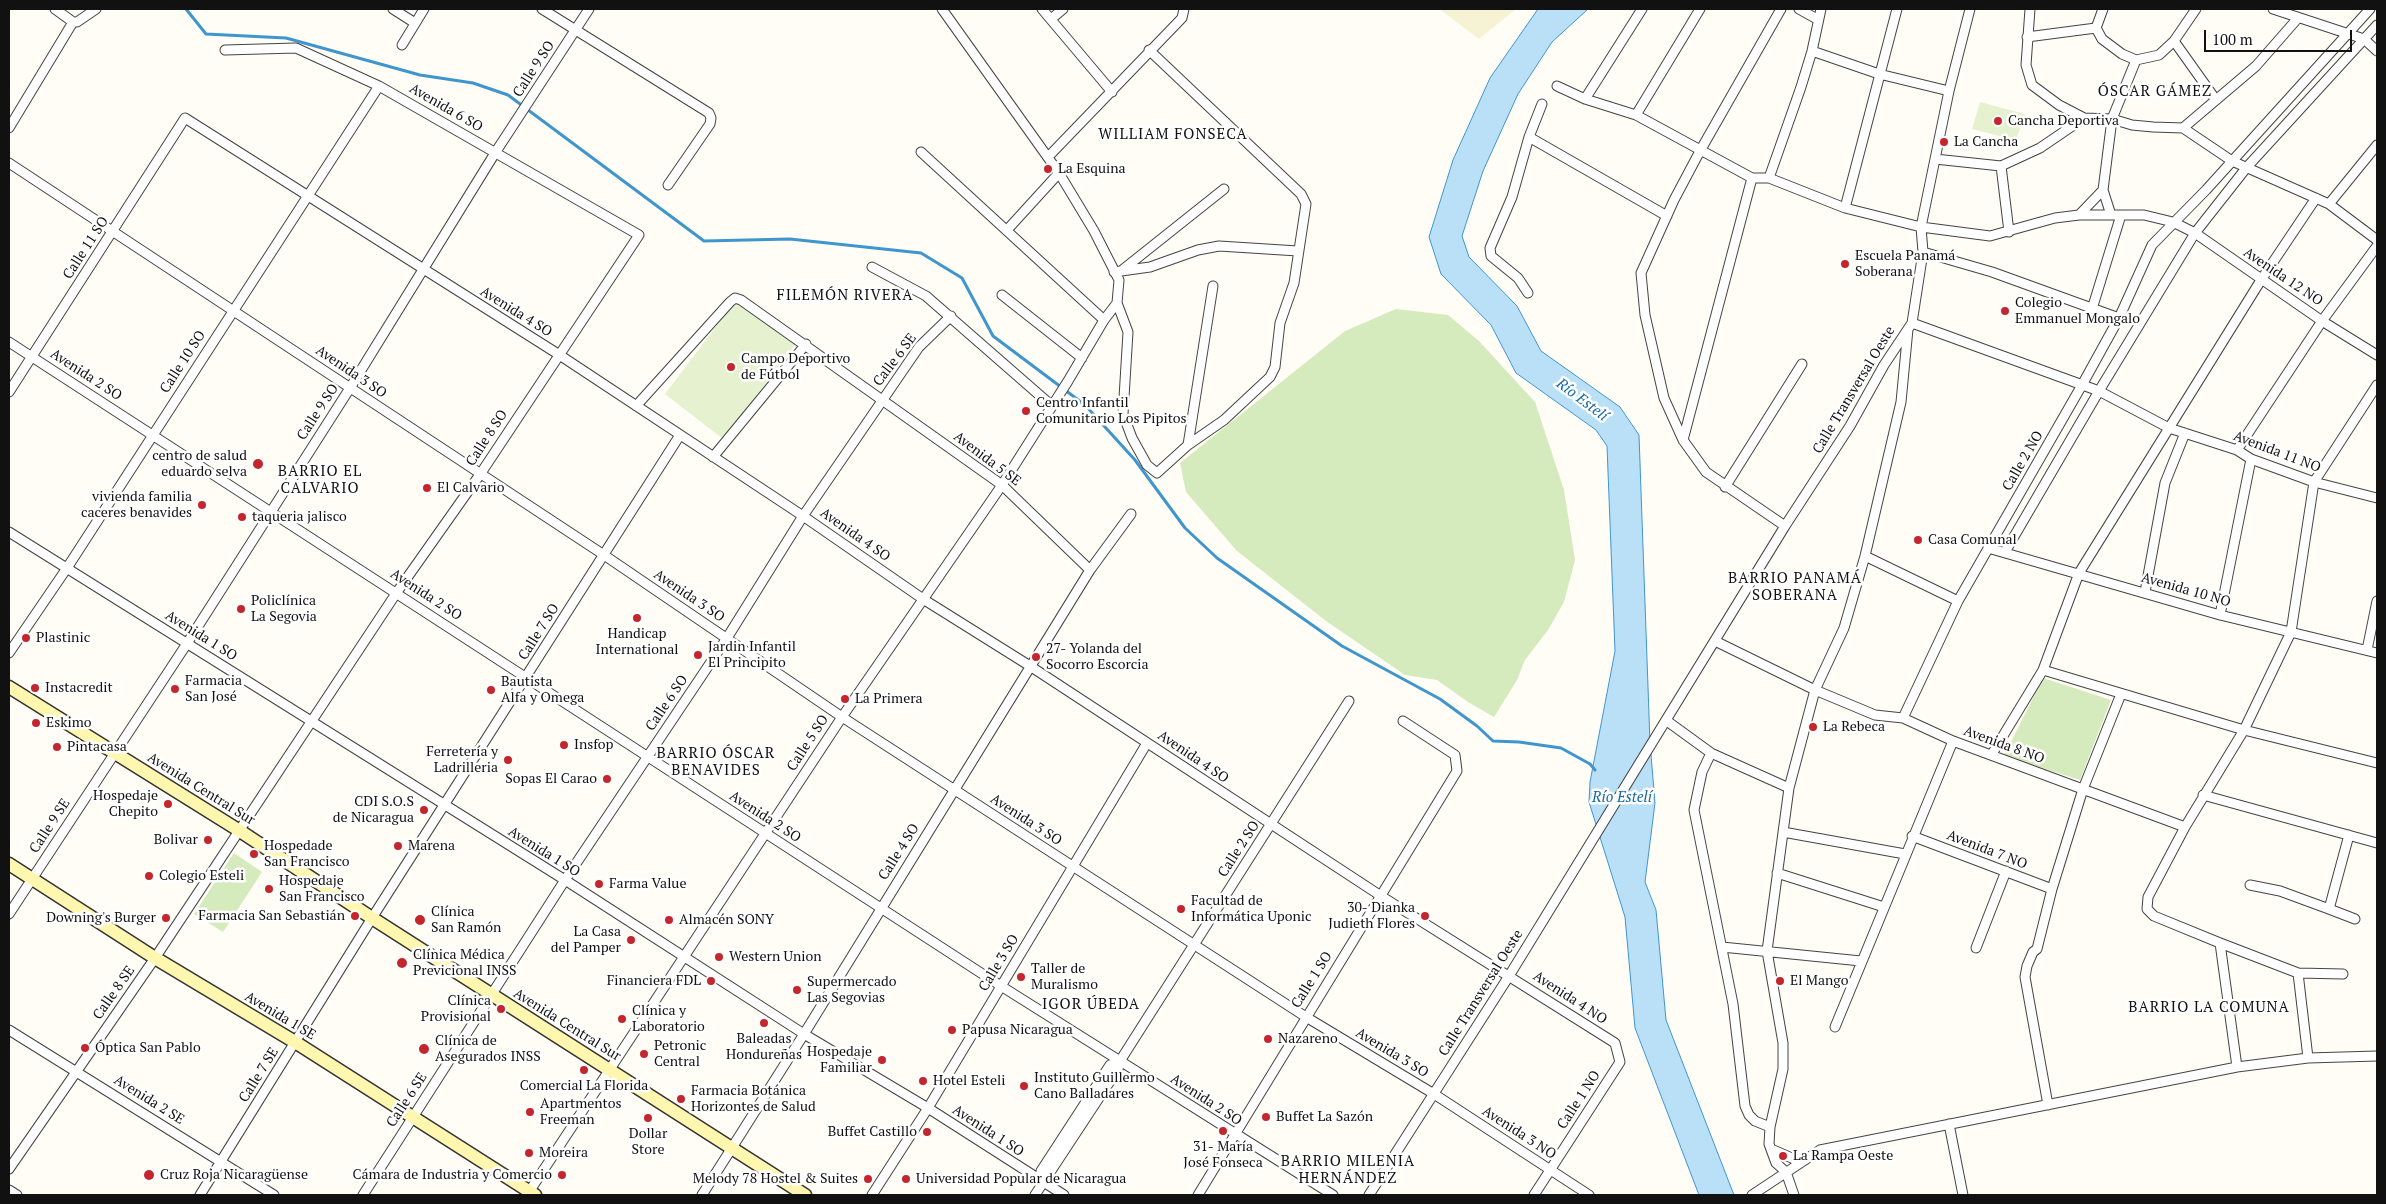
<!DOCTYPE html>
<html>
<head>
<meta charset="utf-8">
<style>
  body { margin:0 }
  #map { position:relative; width:2386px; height:1204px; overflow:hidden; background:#fffdf5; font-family:"PT Serif",serif }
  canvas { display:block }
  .frame { position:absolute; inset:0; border:10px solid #111; pointer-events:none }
  .scale { position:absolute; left:2204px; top:30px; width:148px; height:22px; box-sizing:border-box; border:2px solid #111; border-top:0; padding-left:6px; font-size:15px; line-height:18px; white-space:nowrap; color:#111; -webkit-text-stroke:4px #fff; paint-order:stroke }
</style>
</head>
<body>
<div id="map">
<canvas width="2386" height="1204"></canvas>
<div class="frame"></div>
<div class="scale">100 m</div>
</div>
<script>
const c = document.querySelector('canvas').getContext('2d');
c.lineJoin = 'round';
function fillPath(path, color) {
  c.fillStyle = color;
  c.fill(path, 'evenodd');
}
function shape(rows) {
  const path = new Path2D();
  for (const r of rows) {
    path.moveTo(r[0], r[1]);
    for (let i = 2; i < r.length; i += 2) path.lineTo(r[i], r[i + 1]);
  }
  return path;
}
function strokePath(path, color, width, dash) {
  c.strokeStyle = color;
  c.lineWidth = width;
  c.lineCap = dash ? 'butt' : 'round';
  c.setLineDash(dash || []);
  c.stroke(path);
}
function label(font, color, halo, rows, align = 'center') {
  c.font = font + ' "PT Serif",serif';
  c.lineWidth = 5;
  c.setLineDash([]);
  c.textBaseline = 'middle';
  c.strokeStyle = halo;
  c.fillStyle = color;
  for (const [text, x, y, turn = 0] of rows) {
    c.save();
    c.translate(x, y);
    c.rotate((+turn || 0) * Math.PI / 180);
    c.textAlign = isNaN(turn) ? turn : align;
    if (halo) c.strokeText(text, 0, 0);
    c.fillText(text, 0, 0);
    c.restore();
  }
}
fillPath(shape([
  [1439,9,1516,9,1479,39]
]), '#f6f3d4');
fillPath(shape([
  [1396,309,1448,315,1479,341,1535,402,1564,490,1575,560,1564,602,1548,630,1525,660,1517,680,1494,717,1468,702,1437,680,1405,675,1326,621,1237,551,1186,492,1180,463,1345,331],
  [2043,678,2111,700,2080,780,2004,756],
  [234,853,262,872,223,932,194,914]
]), '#d5ebbd');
fillPath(shape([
  [1980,102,2025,114,2016,140,1972,129],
  [739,296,798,341,723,439,665,394]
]), '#e6f2cf');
const water = shape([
  [1538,9,1588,9,1552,42,1518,94,1483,171,1462,236,1469,257,1517,306,1541,351,1620,407,1639,435,1650,743,1655,803,1645,882,1656,910,1666,1020,1734,1195,1699,1195,1635,1028,1625,917,1589,802,1590,782,1615,651,1607,446,1596,430,1516,373,1491,325,1441,274,1429,237,1453,160,1490,78,1538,9]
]);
fillPath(water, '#b9e0f7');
strokePath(water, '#3f96cf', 1);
strokePath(shape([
  [186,9,206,34,286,38,420,75,473,83,508,95,704,241,790,239,921,253,962,278,993,336,1085,405,1135,460,1185,528,1217,558,1342,646,1440,699,1477,726,1493,741,1519,742,1561,748,1590,764,1595,770]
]), '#3f96cf', 3);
const street = shape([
  [55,9,73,22,77,22,96,9],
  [393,9,415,23],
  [542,9,709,113,711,118,710,124,668,185],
  [942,9,1059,173,1094,231,1119,280,1117,303,1128,332,1123,414,1132,438,1147,465,1157,473,1188,445,1213,286],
  [1042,9,1112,92],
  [1781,9,1700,151,1674,200,1641,273,1645,315,1664,398,1683,440,1706,472,1785,526],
  [1799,9,1817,19],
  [2030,9,2026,65,2032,85,2059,105,2084,118,2112,119,2132,125,2153,127,2183,128,2256,66,2298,18],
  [2103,9,2096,28,2102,39,2122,54,2136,60,2159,55,2174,41,2196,9],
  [2273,9,2364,39,2377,51],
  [1051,19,1063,9],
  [2027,37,2096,28],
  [2174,41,2216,100],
  [402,45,424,9],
  [1149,50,1301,194,1306,204,1294,283,1280,323,1275,367,1270,377,1224,420,1188,445],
  [1812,51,1879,74,1949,91],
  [1557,86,1585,99,1636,115,1752,178,1769,178,1845,208,1921,227,1990,236,2055,218,2079,215,2144,215,2173,222,2195,233,2322,321,2377,355],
  [1585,99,1642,9],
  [1636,115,1700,9],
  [9,128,73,22],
  [2183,128,2232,161,2329,204,2377,240],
  [1529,137,1667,216],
  [921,152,1104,320],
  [1048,157,1182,18,1184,9],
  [1935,159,2001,166,2040,148,2084,118],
  [9,163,604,555,842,717,1306,1017,1434,1094,1589,1195],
  [2001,166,2009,232],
  [1769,178,1801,87,1812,51,1821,9],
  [2103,190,2111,215],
  [2329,204,2377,145],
  [1845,208,1897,9],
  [2079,215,2103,190,2112,119,2136,60],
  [1007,230,1059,173],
  [1923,252,1992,272,2119,318],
  [872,267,926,296,1052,406],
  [1121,271,1224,189],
  [1114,272,1150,267,1198,250,1219,246,1298,251],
  [1528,293,1518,278,1491,256,1490,248,1512,197,1529,137,1542,104],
  [1002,295,1082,358],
  [2092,309,2121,215],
  [1912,323,2099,391,2169,428,2237,450,2251,459,2314,482,2377,498],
  [9,342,1001,986,1333,1195],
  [9,392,185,118,558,354,803,516,923,599,1030,666,1381,896,1615,1043,1620,1062,1534,1195],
  [636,406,730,302,735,298,741,300,1002,485,1090,570],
  [1683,440,1752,178],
  [2237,450,2322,321,2377,246],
  [713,457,806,344],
  [1725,487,1802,364],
  [9,532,565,880,804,1034,928,1108,1064,1195],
  [1988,548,2220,615,2377,653],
  [2005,552,2099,391,2195,233,2247,167,2377,25],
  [1865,556,1958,601],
  [2145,592,2165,483,2185,433],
  [2220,615,2251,459],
  [1715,641,1815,690,1875,715,1903,718,1953,741,2185,827],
  [2367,650,2377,601],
  [9,653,67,568,379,86],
  [2043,670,2244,730,2377,763],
  [1903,718,1958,601,2082,385,2119,318,2152,245,2206,190,2370,9],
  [1667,721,1711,753,1789,788],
  [1711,753,1702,772,1694,810,1733,1004,1745,1106,1749,1115,1755,1121,1770,1127],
  [1992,754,2043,670,2079,573,2261,280,2316,198],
  [2203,795,2377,843],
  [1783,832,1905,854],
  [2349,835,2329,909,2355,919],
  [1912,836,2052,889],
  [1777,873,1884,907],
  [2250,885,2280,891,2329,909],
  [9,914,186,645,350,388,495,153,589,9],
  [2220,943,2237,1067],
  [1722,947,1861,961],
  [1976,948,2006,871],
  [2298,973,2308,1058],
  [2343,974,2298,973,2220,943,2154,916,2147,909,2148,897,2185,827,2244,730,2291,632,2314,482,2377,385],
  [1835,1027,1953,741],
  [9,1030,274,1195],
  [2048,1105,2025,977,2027,966,2033,952,2037,949,2052,889,2083,789,2121,694],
  [1949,1124,1963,1195],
  [1771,1149,1801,1162],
  [9,1169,155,958,397,592,481,473,639,235,379,86,296,48,225,50],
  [1043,1182,1041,1171,1110,1065,1120,1061],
  [9,1190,17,1195],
  [200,1195,372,918,680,435],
  [363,1195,565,880,727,638,803,516,919,347,951,316],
  [527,1195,842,717,1002,485,1068,381,1104,320,1117,303],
  [702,1195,804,1034,1090,570,1131,514],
  [872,1195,928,1108,1147,743],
  [1035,1195,1118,1069,1120,1061,1349,701],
  [1198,1195,1457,771,1455,755,1403,721],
  [1369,1195,1509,976,1785,526,1850,426,1884,365,1912,323,1923,252,1921,227,1949,91,1970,9],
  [1752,1195,1820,1150,2237,1067,2308,1058,2377,1056],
  [1794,1195,1786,1172,1776,1163,1769,1144,1770,1127,1783,1069,1783,1043,1767,951,1789,788,1815,690,1844,628,1865,556,1901,402,1908,329]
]);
const secondary = shape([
  [9,687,240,831,372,918,805,1195],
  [9,864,155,958,295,1042,535,1195]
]);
strokePath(street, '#444', 11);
strokePath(secondary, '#333', 15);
strokePath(street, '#fff', 9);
strokePath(secondary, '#fff6b0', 12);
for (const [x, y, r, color] of [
  [1998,121,5,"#c4262e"],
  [1944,142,5,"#c4262e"],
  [1048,169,5,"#c4262e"],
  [1845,264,5,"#c4262e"],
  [2005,311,5,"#c4262e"],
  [731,367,5,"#c4262e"],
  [1026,411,5,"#c4262e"],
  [258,464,6,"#c4262e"],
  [427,488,5,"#c4262e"],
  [202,505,5,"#c4262e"],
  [242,517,5,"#c4262e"],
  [1918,540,5,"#c4262e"],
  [241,609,5,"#c4262e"],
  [637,618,5,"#c4262e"],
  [26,638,5,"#c4262e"],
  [698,655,5,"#c4262e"],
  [1036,657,5,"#c4262e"],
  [35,688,5,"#c4262e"],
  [175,689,5,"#c4262e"],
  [491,690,5,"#c4262e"],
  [845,699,5,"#c4262e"],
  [36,723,5,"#c4262e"],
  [1813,727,5,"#c4262e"],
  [564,745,5,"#c4262e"],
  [57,747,5,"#c4262e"],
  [508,760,5,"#c4262e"],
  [607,779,5,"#c4262e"],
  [168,804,5,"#c4262e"],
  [424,810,5,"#c4262e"],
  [208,840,5,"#c4262e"],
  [398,846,5,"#c4262e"],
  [254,854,5,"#c4262e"],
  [149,876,5,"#c4262e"],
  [599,884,5,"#c4262e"],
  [269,889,5,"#c4262e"],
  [1181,909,5,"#c4262e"],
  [355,916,5,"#c4262e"],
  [1425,916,5,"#c4262e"],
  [166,918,5,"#c4262e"],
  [420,920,6,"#c4262e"],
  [669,920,5,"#c4262e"],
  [631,940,5,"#c4262e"],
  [719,957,5,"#c4262e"],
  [402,963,6,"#c4262e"],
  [1021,977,5,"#c4262e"],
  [711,981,5,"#c4262e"],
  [1780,981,5,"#c4262e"],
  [797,990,5,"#c4262e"],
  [501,1009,5,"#c4262e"],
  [622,1019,5,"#c4262e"],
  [764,1023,5,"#c4262e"],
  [952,1030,5,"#c4262e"],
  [1268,1039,5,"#c4262e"],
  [85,1048,5,"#c4262e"],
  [424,1049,6,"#c4262e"],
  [644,1054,5,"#c4262e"],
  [882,1060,5,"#c4262e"],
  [584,1070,5,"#c4262e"],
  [923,1081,5,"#c4262e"],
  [1024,1086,5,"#c4262e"],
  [681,1099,5,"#c4262e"],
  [530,1112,5,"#c4262e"],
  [1266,1117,5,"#c4262e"],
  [648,1118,5,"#c4262e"],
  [1223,1131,5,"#c4262e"],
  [927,1132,5,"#c4262e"],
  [529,1153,5,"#c4262e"],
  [1783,1156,5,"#c4262e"],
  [149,1175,6,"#c4262e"],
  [562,1175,5,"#c4262e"],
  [868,1179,5,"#c4262e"],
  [906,1179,5,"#c4262e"]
]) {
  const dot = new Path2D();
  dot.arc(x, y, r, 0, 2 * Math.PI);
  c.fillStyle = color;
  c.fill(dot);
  strokePath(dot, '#fff', 2);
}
label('14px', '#111', '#fff', [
  ["Calle 9 SO",534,69,-57],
  ["Avenida 6 SO",446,108,30],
  ["Calle 11 SO",86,248,-57],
  ["Avenida 12 NO",2283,277,34],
  ["Avenida 4 SO",516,312,32],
  ["Calle 6 SE",895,360,-53],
  ["Calle 10 SO",183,362,-57],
  ["Avenida 3 SO",351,372,34],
  ["Avenida 2 SO",86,375,33],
  ["Calle Transversal Oeste",1854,390,-59],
  ["Calle 9 SO",318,412,-57],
  ["Calle 8 SO",487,438,-57],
  ["Avenida 11 NO",2277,452,21],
  ["Avenida 5 SE",987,459,37],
  ["Calle 2 NO",2023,461,-60],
  ["Avenida 4 SO",855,535,35],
  ["Avenida 10 NO",2186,590,16],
  ["Avenida 2 SO",426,595,33],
  ["Avenida 3 SO",689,596,34],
  ["Calle 7 SO",539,632,-58],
  ["Avenida 1 SO",201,636,32],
  ["Calle 6 SO",667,703,-56],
  ["Calle 5 SO",808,743,-57],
  ["Avenida 8 NO",2004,745,20],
  ["Avenida 4 SO",1193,757,34],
  ["Avenida Central Sur",201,789,32],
  ["Avenida 2 SO",765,817,33],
  ["Avenida 3 SO",1026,820,33],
  ["Calle 9 SE",50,826,-57],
  ["Calle 2 SO",1239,849,-57],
  ["Avenida 7 NO",1987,850,21],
  ["Avenida 1 SO",544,852,32],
  ["Calle 4 SO",899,852,-58],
  ["Calle 3 SO",999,963,-59],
  ["Calle 1 SO",1312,980,-58],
  ["Calle 8 SE",114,993,-55],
  ["Calle Transversal Oeste",1481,993,-58],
  ["Avenida 4 NO",1570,998,33],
  ["Avenida 1 SE",280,1016,31],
  ["Avenida Central Sur",567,1025,32],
  ["Avenida 3 SO",1392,1053,31],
  ["Calle 7 SE",259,1075,-58],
  ["Avenida 2 SE",149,1100,32],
  ["Calle 6 SE",407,1100,-57],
  ["Avenida 2 SO",1206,1100,33],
  ["Calle 1 NO",1579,1100,-57],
  ["Avenida 1 SO",988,1131,33],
  ["Avenida 3 NO",1519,1133,33]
]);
label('14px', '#111', '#fff', [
  ["Cancha Deportiva",2008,121],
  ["La Cancha",1954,142],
  ["La Esquina",1058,169],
  ["Escuela Panamá",1855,256],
  ["Soberana",1855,272],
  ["Colegio",2015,303],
  ["Emmanuel Mongalo",2015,319],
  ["Campo Deportivo",741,359],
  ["de Fútbol",741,375],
  ["Centro Infantil",1036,403],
  ["Comunitario Los Pipitos",1036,419],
  ["centro de salud",247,456,"right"],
  ["eduardo selva",247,472,"right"],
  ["El Calvario",437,488],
  ["vivienda familia",192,497,"right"],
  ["caceres benavides",192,513,"right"],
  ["taqueria jalisco",252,517],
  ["Casa Comunal",1928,540],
  ["Policlínica",251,601],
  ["La Segovia",251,617],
  ["Handicap",637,634,"center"],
  ["International",637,650,"center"],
  ["Plastinic",36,638],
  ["Jardin Infantil",708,647],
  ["El Principito",708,663],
  ["27- Yolanda del",1046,649],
  ["Socorro Escorcia",1046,665],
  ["Farmacia",185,681],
  ["San José",185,697],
  ["Bautista",501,682],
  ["Alfa y Omega",501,698],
  ["Instacredit",45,688],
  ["La Primera",855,699],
  ["Eskimo",46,723],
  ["La Rebeca",1823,727],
  ["Insfop",574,745],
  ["Pintacasa",67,747],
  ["Ferretería y",498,752,"right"],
  ["Ladrilleria",498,768,"right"],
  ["Sopas El Carao",597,779,"right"],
  ["Hospedaje",158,796,"right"],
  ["Chepito",158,812,"right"],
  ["CDI S.O.S",414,802,"right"],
  ["de Nicaragua",414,818,"right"],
  ["Bolivar",198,840,"right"],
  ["Hospedade",264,846],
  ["San Francisco",264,862],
  ["Marena",408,846],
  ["Colegio Esteli",159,876],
  ["Hospedaje",279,881],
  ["San Francisco",279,897],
  ["Farma Value",609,884],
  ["Facultad de",1191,901],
  ["Informática Uponic",1191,917],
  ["30- Dianka",1415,908,"right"],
  ["Judieth Flores",1415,924,"right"],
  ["Clínica",431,912],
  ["San Ramón",431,928],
  ["Farmacia San Sebastián",345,916,"right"],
  ["Downing's Burger",156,918,"right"],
  ["Almacén SONY",679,920],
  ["La Casa",621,932,"right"],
  ["del Pamper",621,948,"right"],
  ["Clínica Médica",413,955],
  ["Previcional INSS",413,971],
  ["Western Union",729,957],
  ["Taller de",1031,969],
  ["Muralismo",1031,985],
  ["Financiera FDL",701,981,"right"],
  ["El Mango",1790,981],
  ["Supermercado",807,982],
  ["Las Segovias",807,998],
  ["Clínica",491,1001,"right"],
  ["Provisional",491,1017,"right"],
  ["Clínica y",632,1011],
  ["Laboratorio",632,1027],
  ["Papusa Nicaragua",962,1030],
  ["Baleadas",764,1039,"center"],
  ["Hondureñas",764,1055,"center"],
  ["Nazareno",1278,1039],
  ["Clínica de",435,1041],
  ["Asegurados INSS",435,1057],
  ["Petronic",654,1046],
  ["Central",654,1062],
  ["Óptica San Pablo",95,1048],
  ["Hospedaje",872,1052,"right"],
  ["Familiar",872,1068,"right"],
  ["Instituto Guillermo",1034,1078],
  ["Cano Balladares",1034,1094],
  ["Hotel Esteli",933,1081],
  ["Comercial La Florida",584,1086,"center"],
  ["Farmacia Botánica",691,1091],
  ["Horizontes de Salud",691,1107],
  ["Apartmentos",540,1104],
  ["Freeman",540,1120],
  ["Buffet La Sazón",1276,1117],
  ["Buffet Castillo",917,1132,"right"],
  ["Dollar",648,1134,"center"],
  ["Store",648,1150,"center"],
  ["31- María",1223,1147,"center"],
  ["José Fonseca",1223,1163,"center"],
  ["Moreira",539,1153],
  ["La Rampa Oeste",1793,1156],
  ["Cruz Roja Nicaragüense",160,1175],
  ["Cámara de Industria y Comercio",552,1175,"right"],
  ["Melody 78 Hostel & Suites",858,1179,"right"],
  ["Universidad Popular de Nicaragua",916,1179]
], 'left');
c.letterSpacing = '1px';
label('15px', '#111', '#fff', [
  ["ÓSCAR GÁMEZ",2155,92],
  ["WILLIAM FONSECA",1173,135],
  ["FILEMÓN RIVERA",845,296],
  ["BARRIO EL",320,472],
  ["CALVARIO",320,489],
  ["BARRIO PANAMÁ",1795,579],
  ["SOBERANA",1795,596],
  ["BARRIO ÓSCAR",716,754],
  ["BENAVIDES",716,771],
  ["IGOR ÚBEDA",1091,1005],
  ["BARRIO LA COMUNA",2209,1008],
  ["BARRIO MILENIA",1348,1162],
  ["HERNÁNDEZ",1348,1179]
]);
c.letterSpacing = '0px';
label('italic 15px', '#1768a6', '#fff', [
  ["Río Estelí",1582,400,37],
  ["Río Estelí",1622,798]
]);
</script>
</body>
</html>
